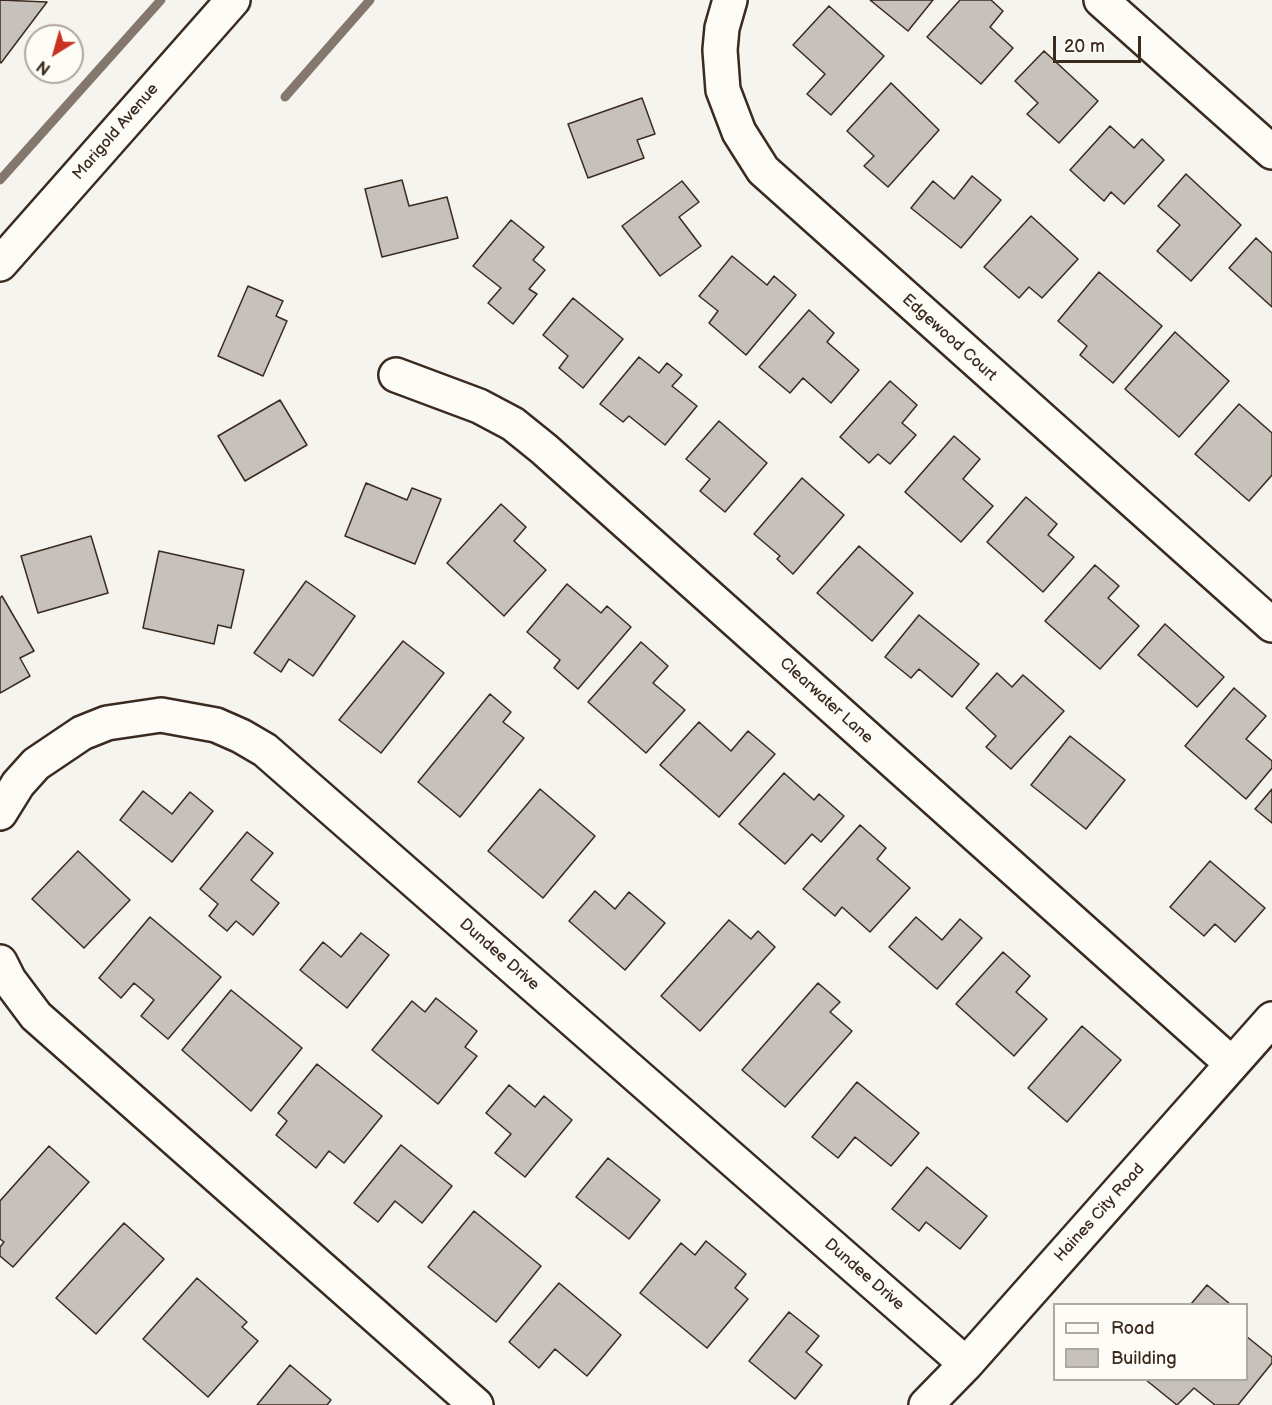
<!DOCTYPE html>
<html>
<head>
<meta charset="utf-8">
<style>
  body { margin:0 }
  #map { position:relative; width:1272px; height:1405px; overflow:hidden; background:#f5f4ee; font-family:"Balsamiq Sans",sans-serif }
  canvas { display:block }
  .legend { position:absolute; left:1053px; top:1303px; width:195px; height:78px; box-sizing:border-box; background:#fdfcf7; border:2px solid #afa8a0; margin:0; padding:8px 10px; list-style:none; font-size:18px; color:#3b2a1e }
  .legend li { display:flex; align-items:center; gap:12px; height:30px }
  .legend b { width:30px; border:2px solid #afa8a0 }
  .north { position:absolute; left:24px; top:24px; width:60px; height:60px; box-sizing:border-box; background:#fdfcf7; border:2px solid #afa8a0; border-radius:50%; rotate:217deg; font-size:16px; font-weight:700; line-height:24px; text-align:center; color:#3b2a1e }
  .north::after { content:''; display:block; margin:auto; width:21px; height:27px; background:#c8321e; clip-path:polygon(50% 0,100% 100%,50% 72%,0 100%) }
  .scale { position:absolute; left:1053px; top:36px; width:88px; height:27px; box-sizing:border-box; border:3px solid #3b2a1e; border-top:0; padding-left:8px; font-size:18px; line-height:21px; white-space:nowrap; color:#3b2a1e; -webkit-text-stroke:4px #fdfcf7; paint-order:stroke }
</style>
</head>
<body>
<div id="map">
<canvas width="1272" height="1405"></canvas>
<ul class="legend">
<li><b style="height:8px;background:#fdfcf7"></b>Road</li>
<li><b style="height:16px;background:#c7c1bb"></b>Building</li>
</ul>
<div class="north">N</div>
<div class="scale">20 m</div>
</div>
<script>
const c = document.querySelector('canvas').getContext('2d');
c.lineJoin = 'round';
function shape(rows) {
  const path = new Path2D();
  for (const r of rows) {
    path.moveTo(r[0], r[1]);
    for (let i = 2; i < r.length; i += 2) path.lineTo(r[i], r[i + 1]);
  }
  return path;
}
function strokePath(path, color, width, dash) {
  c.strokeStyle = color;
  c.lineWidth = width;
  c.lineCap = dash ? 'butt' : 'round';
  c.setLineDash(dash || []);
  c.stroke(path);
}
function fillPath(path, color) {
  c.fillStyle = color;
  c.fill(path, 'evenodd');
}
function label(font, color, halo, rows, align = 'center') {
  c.font = font + ' "Balsamiq Sans",sans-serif';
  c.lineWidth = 4.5;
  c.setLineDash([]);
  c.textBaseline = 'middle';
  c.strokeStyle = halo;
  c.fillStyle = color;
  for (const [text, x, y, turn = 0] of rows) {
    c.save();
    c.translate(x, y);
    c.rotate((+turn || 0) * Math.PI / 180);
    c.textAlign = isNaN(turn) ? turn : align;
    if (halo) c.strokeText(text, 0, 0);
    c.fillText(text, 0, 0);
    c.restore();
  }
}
strokePath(shape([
  [285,97,370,0],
  [0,180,161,0]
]), '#84786e', 9);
const building = shape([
  [0,0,47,2,1,63,0,62,0,0],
  [870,0,933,0,908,31,870,0],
  [960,0,991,0,1003,11,990,27,1013,48,981,84,927,37,960,0],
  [829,6,884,56,831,115,807,94,825,74,793,45,829,6],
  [1044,51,1098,101,1059,143,1027,114,1038,103,1015,81,1044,51],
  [891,83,939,130,888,187,864,166,874,156,847,131,891,83],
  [642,98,655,134,637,140,644,158,588,178,568,124,642,98],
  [1110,126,1134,148,1142,139,1164,160,1124,204,1111,192,1104,201,1070,170,1110,126],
  [1186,174,1241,225,1191,281,1157,251,1180,225,1158,206,1186,174],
  [972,176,1001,200,961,248,911,208,933,181,954,199,972,176],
  [402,180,409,206,447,197,458,238,382,257,365,189,402,180],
  [682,181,699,202,679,217,701,246,660,276,622,226,682,181],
  [1031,216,1078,259,1042,298,1029,287,1019,298,984,267,1031,216],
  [511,220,544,247,533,260,545,270,529,289,537,294,513,324,488,303,501,288,473,266,511,220],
  [1256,238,1272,253,1272,307,1229,268,1256,238],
  [732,256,767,285,774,276,796,295,746,355,709,323,718,311,699,296,732,256],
  [1099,272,1162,326,1113,383,1080,355,1087,346,1058,321,1099,272],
  [248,286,283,301,276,316,287,321,263,376,218,356,248,286],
  [573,298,623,339,583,388,559,368,568,356,543,335,573,298],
  [809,310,834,333,827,342,859,370,831,403,803,378,790,393,759,367,809,310],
  [1175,332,1229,381,1179,437,1125,389,1175,332],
  [639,357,659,373,667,363,682,375,672,386,697,406,665,445,629,416,623,422,600,404,639,357],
  [890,381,917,405,902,423,916,435,890,464,878,454,869,463,840,437,890,381],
  [280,400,307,445,245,481,218,436,280,400],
  [1239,404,1272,433,1272,475,1249,501,1195,454,1239,404],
  [719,421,767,463,725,512,700,491,710,479,686,459,719,421],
  [954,436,980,459,963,479,993,506,961,542,905,492,954,436],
  [802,478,844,515,793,574,777,559,780,556,754,534,802,478],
  [366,483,407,500,412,488,441,499,415,564,345,536,366,483],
  [1026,497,1057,524,1048,535,1074,557,1043,592,987,542,1026,497],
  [501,504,526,527,514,541,546,570,504,616,447,563,501,504],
  [91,536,108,593,38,613,21,556,91,536],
  [859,546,913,593,872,641,817,593,859,546],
  [159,551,244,570,231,628,218,625,214,644,143,628,159,551],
  [1095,565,1119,586,1108,598,1139,626,1100,669,1045,621,1095,565],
  [306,581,355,616,313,676,289,659,281,672,254,653,306,581],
  [567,584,601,613,607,606,631,627,578,689,554,668,560,660,527,632,567,584],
  [2,596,34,651,20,658,30,676,0,693,0,598,2,596],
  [919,615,979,664,952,697,919,669,911,678,885,657,919,615],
  [1165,624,1224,677,1197,707,1138,655,1165,624],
  [403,641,444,673,381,753,339,720,403,641],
  [641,642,668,666,653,683,685,710,646,753,588,702,641,642],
  [997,673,1012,687,1023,675,1064,711,1011,769,986,747,996,736,966,708,997,673],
  [1234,688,1266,716,1246,739,1272,761,1272,768,1246,799,1185,746,1234,688],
  [490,694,511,712,503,722,524,738,460,817,418,782,490,694],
  [699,722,731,751,748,731,775,754,719,817,660,765,699,722],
  [1070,736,1125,780,1086,829,1031,785,1070,736],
  [784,773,814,800,819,794,844,816,821,842,812,834,785,864,739,824,784,773],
  [540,789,595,836,543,898,488,851,540,789],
  [1272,789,1272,823,1255,809,1272,789],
  [143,791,172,814,190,792,213,811,172,862,120,820,143,791],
  [860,825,886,848,877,859,910,888,870,932,842,907,835,916,803,889,860,825],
  [247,832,273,853,251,880,279,903,253,935,236,921,227,931,209,916,218,904,200,889,247,832],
  [78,851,130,900,84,948,32,899,78,851],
  [1210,861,1265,908,1235,942,1215,924,1204,936,1170,907,1210,861],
  [595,891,615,909,629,892,665,923,625,970,569,921,595,891],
  [150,917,221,977,168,1039,141,1016,154,1000,134,983,121,998,99,978,150,917],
  [916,917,942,940,960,919,982,938,937,989,889,947,916,917],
  [729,920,751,939,758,931,775,947,700,1031,661,996,729,920],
  [361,933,389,955,347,1008,300,970,323,942,341,957,361,933],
  [1003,952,1030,976,1016,992,1047,1019,1014,1056,956,1004,1003,952],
  [818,983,840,1002,830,1012,852,1031,785,1107,742,1070,818,983],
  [231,990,302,1048,251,1111,182,1050,231,990],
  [436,998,477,1031,465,1047,477,1056,438,1104,372,1050,412,1001,425,1012,436,998],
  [1082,1026,1121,1060,1067,1122,1028,1088,1082,1026],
  [317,1064,382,1116,344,1163,329,1151,316,1168,276,1135,287,1121,278,1113,317,1064],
  [857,1082,919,1133,891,1166,855,1137,838,1158,812,1137,857,1082],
  [509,1085,535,1107,544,1096,572,1120,525,1177,495,1153,511,1134,486,1113,509,1085],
  [401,1145,452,1186,422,1223,395,1201,378,1222,354,1203,401,1145],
  [49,1146,89,1182,13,1267,0,1256,0,1247,4,1242,0,1239,0,1201,49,1146],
  [608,1158,660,1200,629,1239,576,1197,608,1158],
  [927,1167,987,1216,960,1249,926,1222,919,1231,892,1209,927,1167],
  [474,1211,541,1266,496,1322,428,1267,474,1211],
  [124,1223,164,1259,96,1334,56,1298,124,1223],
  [706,1241,746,1274,735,1288,748,1299,707,1348,640,1293,681,1243,695,1255,706,1241],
  [197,1278,247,1322,242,1327,258,1341,208,1397,143,1339,197,1278],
  [559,1283,621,1335,587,1376,555,1349,539,1368,509,1342,559,1283],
  [1207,1285,1230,1304,1191,1304,1207,1285],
  [789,1312,819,1336,806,1352,822,1365,795,1399,749,1361,789,1312],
  [1246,1336,1272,1357,1272,1363,1238,1405,1215,1405,1194,1388,1177,1405,1146,1380,1246,1380,1246,1336],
  [290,1365,331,1400,327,1405,257,1405,290,1365]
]);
fillPath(building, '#c7c1bb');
strokePath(building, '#3b2a1e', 1.5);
const minor = shape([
  [730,0,722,28,720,50,723,90,739,132,763,170,1272,625],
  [1101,0,1272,152],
  [396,375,479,406,513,424,544,449,1232,1064],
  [0,813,18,784,36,764,82,733,107,723,161,715,216,725,241,736,265,750,966,1364],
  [0,962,9,980,36,1016,476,1405],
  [926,1405,966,1364,1272,1019]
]);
const major = shape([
  [0,264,233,0]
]);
strokePath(minor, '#3b2a1e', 38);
strokePath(major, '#3b2a1e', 38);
strokePath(minor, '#fdfcf7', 33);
strokePath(major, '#fdfcf7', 33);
label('16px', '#3b2a1e', '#fdfcf7', [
  ["Marigold Avenue",116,132,-49],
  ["Edgewood Court",949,338,42],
  ["Clearwater Lane",826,701,42],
  ["Dundee Drive",499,955,41],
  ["Haines City Road",1100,1213,-48],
  ["Dundee Drive",864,1275,41]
]);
</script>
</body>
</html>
